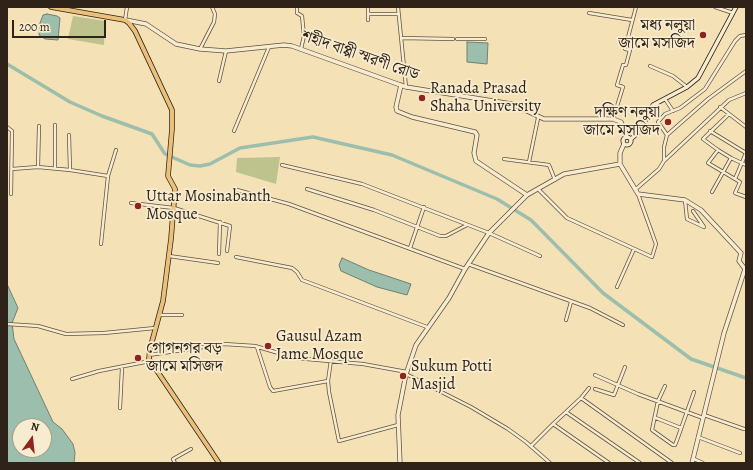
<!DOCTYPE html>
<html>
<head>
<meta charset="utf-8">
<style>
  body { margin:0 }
  #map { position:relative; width:753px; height:470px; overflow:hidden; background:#f5e1b6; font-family:Alegreya,serif }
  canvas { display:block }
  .frame { position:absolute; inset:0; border:8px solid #2f2319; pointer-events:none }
  .north { position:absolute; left:12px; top:418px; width:40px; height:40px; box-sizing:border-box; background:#f8ecd0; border:1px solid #a89c87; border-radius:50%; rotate:15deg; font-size:11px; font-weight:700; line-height:16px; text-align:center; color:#2f2319 }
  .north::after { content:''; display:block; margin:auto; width:14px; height:18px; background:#8f2418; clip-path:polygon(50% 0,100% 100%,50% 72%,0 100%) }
  .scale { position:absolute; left:12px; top:20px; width:94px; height:18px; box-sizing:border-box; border:2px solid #2f2319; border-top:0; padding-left:5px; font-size:12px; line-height:14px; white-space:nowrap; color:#2f2319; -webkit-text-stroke:3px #f8ecd0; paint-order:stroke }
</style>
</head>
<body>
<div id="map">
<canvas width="753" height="470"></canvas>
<div class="frame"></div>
<div class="north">N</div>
<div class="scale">200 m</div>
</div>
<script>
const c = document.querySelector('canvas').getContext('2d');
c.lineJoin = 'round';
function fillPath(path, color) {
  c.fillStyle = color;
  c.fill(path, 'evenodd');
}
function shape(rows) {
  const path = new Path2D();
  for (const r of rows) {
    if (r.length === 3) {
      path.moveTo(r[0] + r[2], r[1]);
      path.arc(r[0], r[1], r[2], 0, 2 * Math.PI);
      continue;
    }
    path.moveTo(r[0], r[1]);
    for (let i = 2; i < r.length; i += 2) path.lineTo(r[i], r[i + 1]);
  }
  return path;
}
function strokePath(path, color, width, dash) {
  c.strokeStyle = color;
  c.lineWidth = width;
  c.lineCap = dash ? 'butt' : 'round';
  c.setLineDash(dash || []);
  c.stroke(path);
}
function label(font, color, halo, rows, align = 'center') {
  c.font = font + ' Alegreya,"Noto Serif Bengali",serif';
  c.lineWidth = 3.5;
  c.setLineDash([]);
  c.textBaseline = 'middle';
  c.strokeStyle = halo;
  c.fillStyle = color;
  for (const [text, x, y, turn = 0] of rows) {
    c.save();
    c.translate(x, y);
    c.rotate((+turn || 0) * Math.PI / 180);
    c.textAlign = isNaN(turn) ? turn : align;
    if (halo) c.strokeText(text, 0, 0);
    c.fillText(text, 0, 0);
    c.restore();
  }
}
fillPath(shape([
  [73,16,105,21,104,45,68,39],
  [280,157,276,184,236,172,237,158]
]), '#bec28c');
const water = shape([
  [47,14,57,16,60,18,58,40,45,39,39,35,40,23,43,15,47,14],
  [467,42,488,43,487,64,467,62,467,42],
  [342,258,369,270,411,284,407,295,377,287,341,271,339,265,342,258],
  [7,284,18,308,12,323,14,339,53,422,62,429,73,444,75,453,74,463,7,463,7,284],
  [20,426,44,426,44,450,20,450,20,426]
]);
fillPath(water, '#9cbead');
strokePath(water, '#708072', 1);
strokePath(shape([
  [7,64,70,102,102,116,152,134,165,154,190,165,200,166,210,164,240,148,313,137,392,155,497,199,531,220,603,293,691,359,746,378]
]), '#9cbead', 3.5);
const minor = shape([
  [297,7,297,13,302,16,304,36,301,49],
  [368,7,368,20],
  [398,7,406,87],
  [715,7,733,13],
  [589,13,632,20],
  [368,14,398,14],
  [125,20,127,7],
  [401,38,453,39],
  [457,39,485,39],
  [200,49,214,22,215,14,212,7],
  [650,66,673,76,687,87],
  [219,81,226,51],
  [665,99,673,111],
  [720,107,746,127],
  [729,114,703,139,718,150,708,163,735,179,746,153],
  [613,119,623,87,617,85,623,65,626,65,630,50,625,49,636,7],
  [55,125,55,168],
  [39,126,38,167,70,170,108,176,116,150],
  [7,127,12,131,11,194],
  [234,131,269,47],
  [710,131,746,153],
  [69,135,70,170],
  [667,135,708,99,746,71],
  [731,158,746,165],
  [504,159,549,165,555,180],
  [664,161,664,147,667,135,658,122,665,114,680,108,705,89,735,41,740,36,746,35],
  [529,162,538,118],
  [282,165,362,184,489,233,540,256],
  [12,169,38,167],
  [735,179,740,182,735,193,746,197],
  [307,189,374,210,440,236,446,236,467,225],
  [538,189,567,218,652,257,656,244,638,194],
  [636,189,659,169,664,161,729,100,746,93],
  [237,190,289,204,465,269],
  [712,192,731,158,718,150],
  [685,200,687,219,704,227,693,211],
  [131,203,174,208,230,226,227,251],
  [101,244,108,176],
  [410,248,424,207],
  [219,254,220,222],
  [169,256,218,263],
  [236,257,292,268,297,272,302,280,427,327],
  [468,264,590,308,623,325],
  [617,287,634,249],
  [159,315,182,315],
  [566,320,571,302],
  [7,324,38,326,66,334,104,333,155,328],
  [257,347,270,387,273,391,328,381],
  [149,355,224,344,255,346,295,358,363,364,407,372],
  [331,360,328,381,329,392,339,441,398,425],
  [406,374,471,407,508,429,526,442,550,463],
  [595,375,638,394,703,418],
  [72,379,99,371,150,361],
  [665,386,658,401,652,430,673,445,675,445,677,440,694,392],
  [589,388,581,398,672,463],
  [595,389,614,395,625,367],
  [120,408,122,368],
  [566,412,581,398],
  [704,415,744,429],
  [656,418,681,428],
  [553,424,566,412,640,463],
  [698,437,740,453],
  [531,446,553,424,609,463],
  [694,459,703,463],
  [175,463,173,459,191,449]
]);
const tertiary = shape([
  [126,20,146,24,176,44,200,49,226,51,284,45,292,46,406,87,512,104,544,119,613,119,621,122,627,137],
  [401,85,396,107,397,111,412,117,475,132,477,135,474,153,476,161,527,195],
  [624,144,620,153,620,164,638,194,685,200,701,210,741,253,739,261,745,269,724,333,692,463],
  [400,463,398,415,406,374,416,345,449,298,465,269,489,233,527,195,564,174,620,164]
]);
const secondary = shape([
  [627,141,4],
  [631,139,640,131,653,105,687,87,698,78,736,7]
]);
const primary = shape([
  [51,7,125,20,129,23,135,31,172,110,172,129,168,176,175,189,171,239,163,301,150,349,149,359,219,463]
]);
strokePath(minor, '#605240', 4);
strokePath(tertiary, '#605240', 5);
strokePath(secondary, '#2f2319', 5);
strokePath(primary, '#2f2319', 5.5);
strokePath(minor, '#f8ecd0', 2.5);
strokePath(tertiary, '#f8ecd0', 3.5);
strokePath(secondary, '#f8ecd0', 3.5);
strokePath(primary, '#eac07b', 4);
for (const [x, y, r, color] of [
  [703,35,4,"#8f2418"],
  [422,98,4,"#8f2418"],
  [668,122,4,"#8f2418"],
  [138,206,4,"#8f2418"],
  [268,346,4,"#8f2418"],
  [138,358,4,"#8f2418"],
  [403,376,4,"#8f2418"]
]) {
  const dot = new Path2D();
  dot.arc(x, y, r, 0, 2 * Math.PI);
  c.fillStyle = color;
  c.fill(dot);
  strokePath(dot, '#f8ecd0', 1.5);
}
label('16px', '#2f2319', '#f8ecd0', [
  ["মধ্য নলুয়া",695,26,"right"],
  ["জামে মসজিদ",695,44,"right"],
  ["Ranada Prasad",430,89],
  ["Shaha University",430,107],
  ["দক্ষিণ নলুয়া",660,113,"right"],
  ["জামে মসজিদ",660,131,"right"],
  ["Uttar Mosinabanth",146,197],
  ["Mosque",146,215],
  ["Gausul Azam",276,337],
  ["Jame Mosque",276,355],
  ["গোগনগর বড়",146,349],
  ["জামে মসিজদ",146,367],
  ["Sukum Potti",411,367],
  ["Masjid",411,385]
], 'left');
label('16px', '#2f2319', '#f8ecd0', [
  ["শহীদ বাপ্পী স্মরণী রোড",360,56,19]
]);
</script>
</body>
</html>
